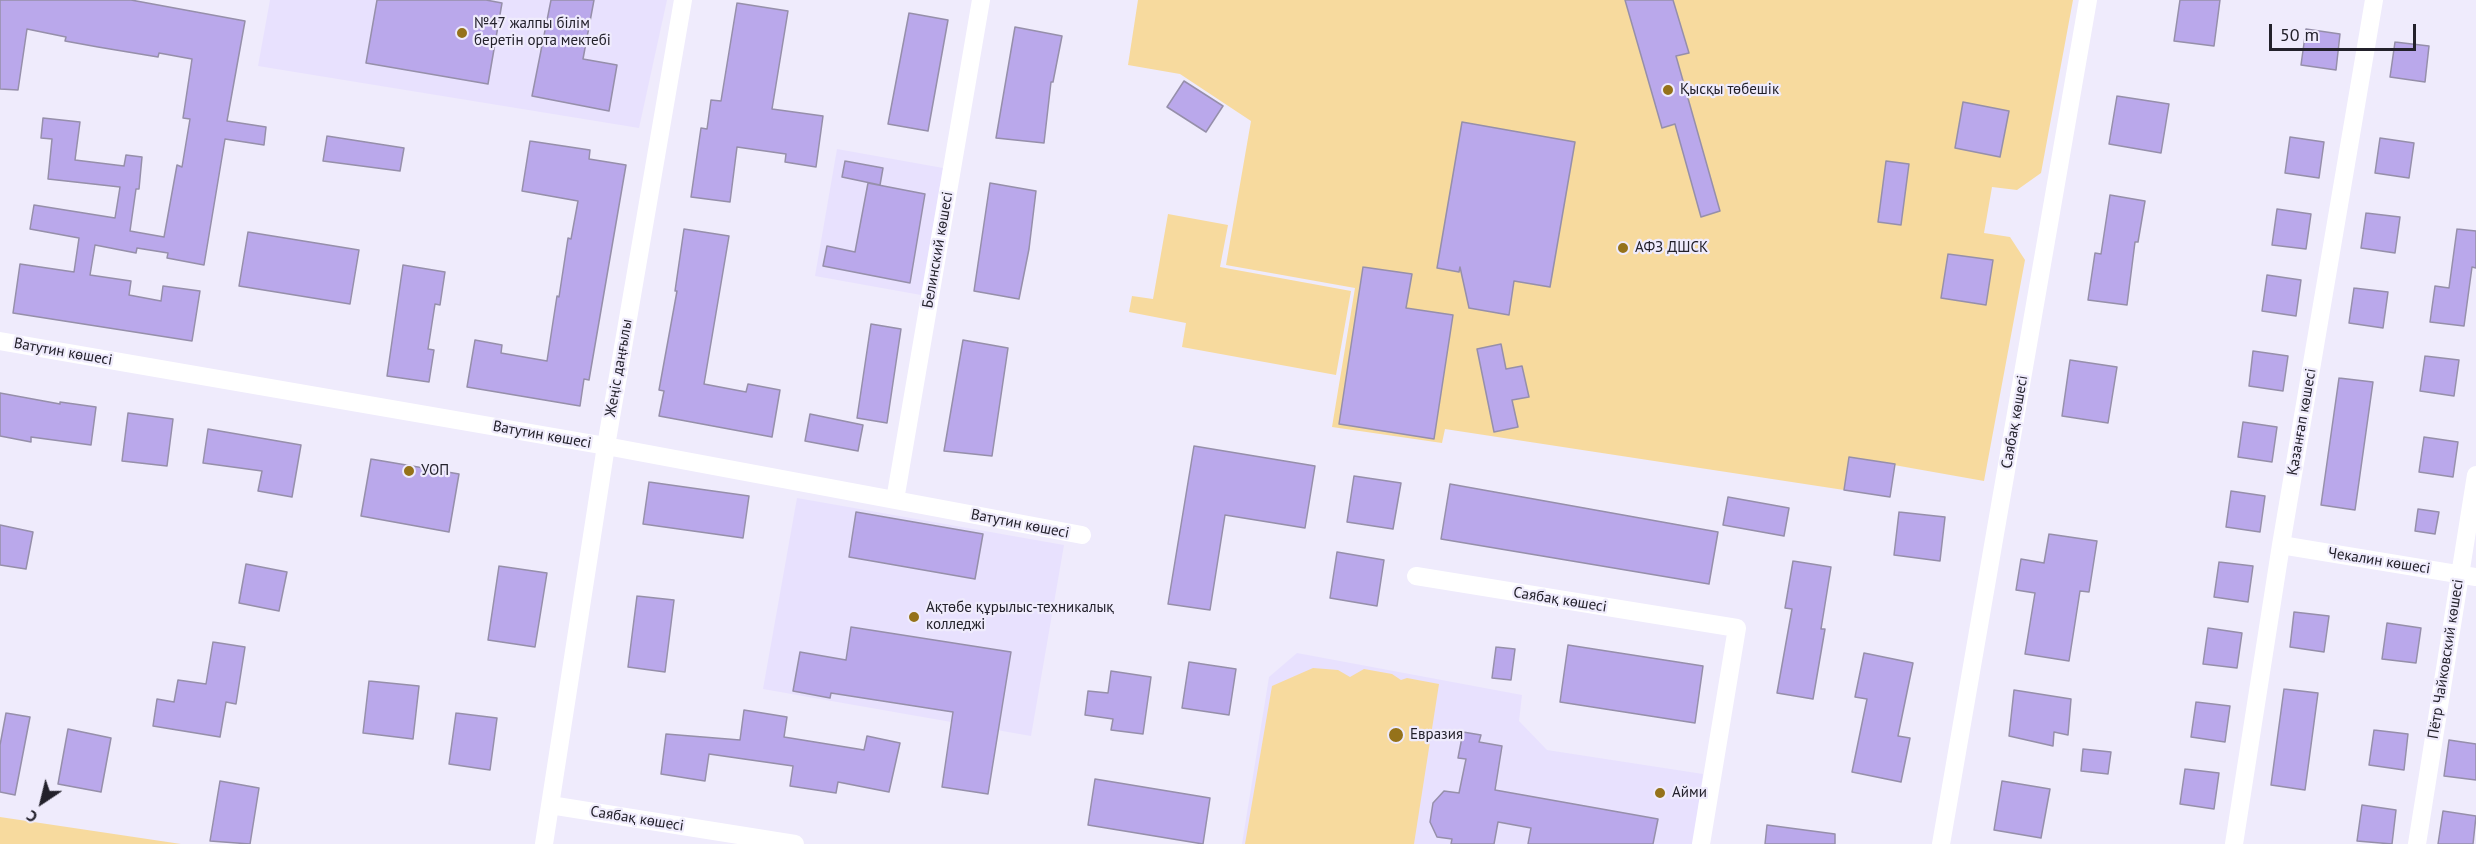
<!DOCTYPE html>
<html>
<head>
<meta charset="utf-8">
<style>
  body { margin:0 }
  #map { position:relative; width:2476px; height:844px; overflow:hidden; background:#efebfc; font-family:"PT Sans",sans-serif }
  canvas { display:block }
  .north { position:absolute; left:12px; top:772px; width:60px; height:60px; -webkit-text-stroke:4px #efebfc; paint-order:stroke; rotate:215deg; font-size:16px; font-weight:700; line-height:24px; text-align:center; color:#23212b }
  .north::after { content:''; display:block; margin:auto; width:21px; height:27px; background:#23212b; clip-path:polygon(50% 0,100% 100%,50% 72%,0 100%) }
  .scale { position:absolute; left:2269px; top:24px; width:147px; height:27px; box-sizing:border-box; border:3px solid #23212b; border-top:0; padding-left:8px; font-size:18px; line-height:21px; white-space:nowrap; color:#23212b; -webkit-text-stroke:4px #efebfc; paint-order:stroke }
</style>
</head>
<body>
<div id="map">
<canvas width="2476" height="844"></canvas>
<div class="north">С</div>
<div class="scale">50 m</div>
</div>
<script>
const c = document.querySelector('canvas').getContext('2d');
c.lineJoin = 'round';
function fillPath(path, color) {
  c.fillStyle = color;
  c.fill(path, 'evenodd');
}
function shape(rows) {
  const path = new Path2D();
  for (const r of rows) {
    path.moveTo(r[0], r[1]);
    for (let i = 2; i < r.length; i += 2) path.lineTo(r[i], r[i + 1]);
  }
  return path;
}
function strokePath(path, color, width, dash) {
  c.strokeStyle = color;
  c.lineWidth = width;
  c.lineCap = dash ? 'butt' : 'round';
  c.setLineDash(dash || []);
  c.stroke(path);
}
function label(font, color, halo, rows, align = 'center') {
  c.font = font + ' "PT Sans",sans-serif';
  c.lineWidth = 4.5;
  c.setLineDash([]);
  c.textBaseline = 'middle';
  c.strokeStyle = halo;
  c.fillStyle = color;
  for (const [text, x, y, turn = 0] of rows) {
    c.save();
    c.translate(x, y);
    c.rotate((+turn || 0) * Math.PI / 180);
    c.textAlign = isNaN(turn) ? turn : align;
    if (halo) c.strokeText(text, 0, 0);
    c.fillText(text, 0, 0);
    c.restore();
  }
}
fillPath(shape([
  [270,0,667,0,639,128,258,66],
  [837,149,943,168,921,295,815,276],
  [797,498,1064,545,1031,736,763,689],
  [1297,653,1522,695,1519,721,1547,750,1703,774,1693,844,1242,844,1269,677]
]), '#e8e1fe');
fillPath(shape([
  [1138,0,2073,0,2041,173,2017,190,1992,187,1984,233,2010,237,2025,260,1984,481,1849,457,1844,490,1445,429,1442,443,1332,427,1355,288,1226,265,1251,121,1180,74,1128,65],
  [1168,214,1228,225,1220,267,1351,291,1336,375,1182,347,1186,323,1129,312,1132,296,1153,299],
  [1313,668,1338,670,1350,677,1364,669,1392,674,1401,680,1407,678,1439,684,1414,844,1245,844,1272,686],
  [0,817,181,844,0,844]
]), '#f7da9e');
const building = shape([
  [0,0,131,0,245,21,227,121,266,127,264,145,225,139,204,265,167,258,168,253,137,248,136,253,95,245,90,275,131,281,129,295,161,301,163,286,200,291,192,341,13,313,20,264,74,272,79,238,30,229,34,205,115,218,120,187,48,179,52,139,41,138,43,118,80,122,75,160,124,166,126,155,142,157,139,189,136,189,130,231,164,237,177,165,182,167,190,119,183,118,192,59,159,53,158,57,98,47,65,41,66,37,27,29,18,90,0,89,0,0],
  [377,0,486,0,502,3,488,84,366,63,377,0],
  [551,0,594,0,583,59,617,65,609,111,532,96,551,0],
  [1625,0,1673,0,1689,53,1676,56,1720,211,1701,217,1675,124,1662,128,1625,0],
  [2180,0,2220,0,2214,46,2174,41,2180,0],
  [737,3,788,11,772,109,823,116,816,167,785,162,786,154,737,147,730,202,691,197,701,128,707,129,711,100,721,101,737,3],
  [909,13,948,20,928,131,888,124,909,13],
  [1015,27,1062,36,1053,82,1051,82,1044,143,996,138,1015,27],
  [2306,29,2340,34,2336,70,2301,65,2306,29],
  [2395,42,2429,46,2425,82,2390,77,2395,42],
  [1184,81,1223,106,1206,132,1167,107,1184,81],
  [2117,96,2169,104,2161,153,2109,144,2117,96],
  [1963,102,2009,111,2000,157,1955,148,1963,102],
  [1462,122,1575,142,1550,287,1514,281,1509,315,1469,308,1460,267,1459,272,1437,268,1462,122],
  [327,136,404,148,400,171,323,161,327,136],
  [2290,137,2324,142,2319,178,2285,173,2290,137],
  [2380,138,2414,143,2409,178,2375,173,2380,138],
  [530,141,590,150,589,159,626,165,589,380,584,379,580,406,467,387,475,340,502,345,501,353,547,361,557,296,559,297,568,238,571,239,578,201,522,191,530,141],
  [845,161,883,168,880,185,842,177,845,161],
  [1886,161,1909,164,1901,225,1878,222,1886,161],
  [868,183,925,194,910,283,823,266,827,246,855,252,868,183],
  [990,183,1036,191,1029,249,1019,299,974,291,990,183],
  [2110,195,2145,201,2138,242,2135,242,2127,305,2088,300,2095,253,2101,254,2110,195],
  [2277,209,2311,214,2306,249,2272,245,2277,209],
  [2366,213,2400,217,2395,253,2361,248,2366,213],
  [684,229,729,236,704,384,746,392,748,384,780,390,772,437,659,416,664,391,659,390,677,291,675,291,684,229],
  [2457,229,2476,231,2476,268,2472,267,2464,326,2430,322,2435,286,2449,288,2457,229],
  [248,232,359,250,350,304,239,286,248,232],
  [1948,254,1993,260,1986,305,1941,298,1948,254],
  [403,265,445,272,440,305,435,304,428,349,434,350,429,382,387,376,403,265],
  [1363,267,1412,274,1406,308,1453,315,1434,439,1339,424,1363,267],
  [2267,275,2301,280,2296,316,2262,311,2267,275],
  [2354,288,2388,292,2383,328,2349,323,2354,288],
  [871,324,901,329,887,423,857,418,871,324],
  [963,340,1008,348,992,456,944,451,963,340],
  [1501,344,1506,369,1522,366,1529,397,1512,400,1518,427,1494,432,1477,349,1501,344],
  [2253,351,2288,356,2283,391,2249,386,2253,351],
  [2425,356,2459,360,2454,396,2420,391,2425,356],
  [2070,360,2117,367,2108,423,2062,416,2070,360],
  [2339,378,2373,382,2355,510,2321,505,2339,378],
  [0,393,60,404,60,402,96,407,91,445,31,437,31,442,0,436,0,393],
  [128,413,173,419,167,466,122,461,128,413],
  [810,414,863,425,858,451,805,441,810,414],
  [2243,422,2277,427,2272,462,2238,457,2243,422],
  [208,429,301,445,292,497,258,491,262,471,203,463,208,429],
  [2424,437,2458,442,2453,477,2419,472,2424,437],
  [1194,446,1315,466,1305,528,1225,515,1210,610,1168,604,1194,446],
  [1849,457,1895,464,1890,497,1844,490,1849,457],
  [371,459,459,474,449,532,361,516,371,459],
  [1354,476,1401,483,1393,529,1347,522,1354,476],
  [649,482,749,496,743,538,643,524,649,482],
  [1450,484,1718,532,1709,584,1441,539,1450,484],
  [2231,491,2265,496,2260,532,2226,527,2231,491],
  [1728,497,1789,508,1784,536,1723,525,1728,497],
  [2418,509,2439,512,2435,534,2415,531,2418,509],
  [856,512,983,534,975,579,849,557,856,512],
  [1899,512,1945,517,1940,561,1894,555,1899,512],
  [0,525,33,532,26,569,0,565,0,525],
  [2049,534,2097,541,2089,592,2080,591,2069,661,2025,654,2035,593,2016,590,2021,559,2044,563,2049,534],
  [1337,552,1384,560,1377,606,1330,598,1337,552],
  [1793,561,1831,567,1821,629,1825,629,1813,699,1777,693,1792,609,1785,608,1793,561],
  [2219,562,2253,566,2248,602,2214,597,2219,562],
  [246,564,287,572,279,611,239,603,246,564],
  [499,566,547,573,535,647,488,640,499,566],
  [637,596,674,600,665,672,628,667,637,596],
  [2294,612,2329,616,2324,652,2290,647,2294,612],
  [2387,623,2421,628,2416,663,2382,659,2387,623],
  [851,627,1011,652,988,794,942,787,953,712,831,693,830,698,793,691,800,652,846,660,851,627],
  [2208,628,2242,633,2237,668,2203,664,2208,628],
  [213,642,245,647,236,704,226,702,220,737,153,726,157,699,174,702,178,680,206,684,213,642],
  [1568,645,1703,666,1695,723,1560,702,1568,645],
  [1496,647,1515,649,1511,680,1492,678,1496,647],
  [1864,653,1913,663,1898,736,1910,738,1901,782,1852,772,1867,699,1855,697,1864,653],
  [1189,662,1236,669,1229,715,1182,708,1189,662],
  [1111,671,1151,677,1143,734,1111,730,1113,719,1085,715,1088,691,1108,693,1111,671],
  [369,681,419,686,413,739,363,733,369,681],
  [2284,689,2318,693,2305,790,2271,785,2284,689],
  [2014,690,2071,699,2068,735,2054,732,2053,746,2009,736,2014,690],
  [2196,702,2230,706,2225,742,2191,737,2196,702],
  [744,710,787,717,784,737,864,750,867,736,900,743,889,792,838,782,836,793,790,786,793,766,709,754,705,781,661,774,666,734,740,740,744,710],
  [6,713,30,717,15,795,0,792,0,745,6,713],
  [456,713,497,718,490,770,449,764,456,713],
  [68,729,111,738,101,792,58,784,68,729],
  [2374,730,2408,734,2404,770,2369,765,2374,730],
  [1463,732,1481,735,1479,742,1502,746,1495,790,1658,819,1653,844,1528,844,1531,828,1498,822,1494,844,1451,844,1452,839,1437,837,1430,822,1433,803,1444,791,1459,793,1466,759,1458,758,1463,732],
  [2449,740,2476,744,2476,780,2444,776,2449,740],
  [2083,749,2111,752,2108,774,2081,771,2083,749],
  [2185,769,2219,773,2214,809,2180,804,2185,769],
  [1095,779,1210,798,1203,844,1088,825,1095,779],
  [220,781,259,788,250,844,210,841,220,781],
  [2002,781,2050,789,2041,838,1994,830,2002,781],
  [2362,805,2396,810,2392,844,2357,841,2362,805],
  [2443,811,2476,816,2473,844,2438,844,2443,811],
  [1767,825,1835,834,1835,844,1765,844,1767,825]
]);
fillPath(building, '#baa8eb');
strokePath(building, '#968faa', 1.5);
strokePath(shape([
  [0,341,606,446,1082,535],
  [895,500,981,0],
  [2281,545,2476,577],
  [1416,576,1737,628,1701,844],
  [550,805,795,844],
  [544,844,606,446,683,0],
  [1941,844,2088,0],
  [2234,844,2281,545,2374,0],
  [2417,844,2476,475]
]), '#fff', 18);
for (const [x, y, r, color] of [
  [462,33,6,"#95721a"],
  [1668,90,6,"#95721a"],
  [1623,248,6,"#95721a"],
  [409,471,6,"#95721a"],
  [914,617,6,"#95721a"],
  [1396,735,8,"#95721a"],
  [1660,793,6,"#95721a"]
]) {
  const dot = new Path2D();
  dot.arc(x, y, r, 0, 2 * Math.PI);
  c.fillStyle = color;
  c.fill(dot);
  strokePath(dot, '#efebfc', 2);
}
label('15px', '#23212b', '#efebfc', [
  ["№47 жалпы білім",474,24],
  ["беретін орта мектебі",474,41],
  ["Қысқы төбешік",1680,90],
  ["АФЗ ДШСК",1635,248],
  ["УОП",421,471],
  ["Ақтөбе құрылыс-техникалық",926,608],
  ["колледжі",926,625],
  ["Евразия",1410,735],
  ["Айми",1672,793]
], 'left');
label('15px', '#23212b', '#efebfc', [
  ["Белинский көшесі",938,250,-80],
  ["Ватутин көшесі",63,352,10],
  ["Жеңіс даңғылы",619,368,-80],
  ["Саябақ көшесі",2015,422,-80],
  ["Қазанғап көшесі",2302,422,-80],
  ["Ватутин көшесі",542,435,10],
  ["Ватутин көшесі",1020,524,11],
  ["Чекалин көшесі",2379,561,9],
  ["Саябақ көшесі",1560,600,9],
  ["Пётр Чайковский көшесі",2446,659,-81],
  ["Саябақ көшесі",637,819,9]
]);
</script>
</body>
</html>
